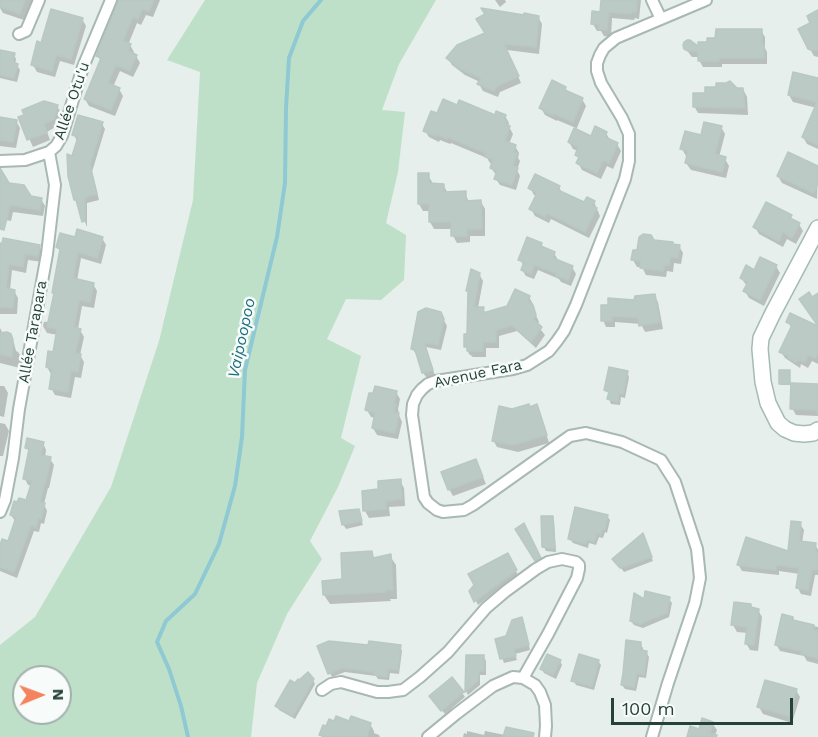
<!DOCTYPE html>
<html>
<head>
<meta charset="utf-8">
<style>
  body { margin:0 }
  #map { position:relative; width:818px; height:737px; overflow:hidden; background:#e6efeb; font-family:"Work Sans",sans-serif }
  canvas { display:block }
  .north { position:absolute; left:12px; top:665px; width:60px; height:60px; box-sizing:border-box; background:#f7fbf9; border:2px solid #a3b1ad; border-radius:50%; rotate:89deg; font-size:16px; font-weight:700; line-height:24px; text-align:center; color:#24423a }
  .north::after { content:''; display:block; margin:auto; width:21px; height:27px; background:#f4845f; clip-path:polygon(50% 0,100% 100%,50% 72%,0 100%) }
  .scale { position:absolute; left:611px; top:698px; width:182px; height:27px; box-sizing:border-box; border:3px solid #24423a; border-top:0; padding-left:8px; font-size:18px; line-height:21px; white-space:nowrap; color:#24423a; -webkit-text-stroke:4px #f7fbf9; paint-order:stroke }
</style>
</head>
<body>
<div id="map">
<canvas width="818" height="737"></canvas>
<div class="north">N</div>
<div class="scale">100 m</div>
</div>
<script>
const c = document.querySelector('canvas').getContext('2d');
c.lineJoin = 'round';
function fillPath(path, color) {
  c.fillStyle = color;
  c.fill(path, 'evenodd');
}
function shape(rows) {
  const path = new Path2D();
  for (const r of rows) {
    path.moveTo(r[0], r[1]);
    for (let i = 2; i < r.length; i += 2) path.lineTo(r[i], r[i + 1]);
  }
  return path;
}
function strokePath(path, color, width, dash) {
  c.strokeStyle = color;
  c.lineWidth = width;
  c.lineCap = dash ? 'butt' : 'round';
  c.setLineDash(dash || []);
  c.stroke(path);
}
function label(font, color, halo, rows, align = 'center') {
  c.font = font + ' "Work Sans",sans-serif';
  c.lineWidth = 5;
  c.setLineDash([]);
  c.textBaseline = 'middle';
  c.strokeStyle = halo;
  c.fillStyle = color;
  for (const [text, x, y, turn = 0] of rows) {
    c.save();
    c.translate(x, y);
    c.rotate((+turn || 0) * Math.PI / 180);
    c.textAlign = isNaN(turn) ? turn : align;
    if (halo) c.strokeText(text, 0, 0);
    c.fillText(text, 0, 0);
    c.restore();
  }
}
fillPath(shape([
  [205,0,436,0,399,64,382,110,405,112,398,172,386,223,406,235,404,280,381,300,346,299,327,339,361,356,341,438,355,446,338,487,310,541,322,559,287,614,257,683,251,737,0,737,0,645,35,617,111,487,159,341,193,200,200,72,167,60],
  [24,677,60,677,60,713,24,713]
]), '#bfe0c8');
fillPath(shape([
  [0,0,33,0,28,16,26,15,24,20,3,13,0,8],
  [120,0,160,0,153,17,146,15,141,25,137,23,128,45,130,45,134,52,133,55,136,56,140,63,133,77,120,71,113,87,119,89,123,96,115,116,89,106,85,99,101,61,98,56],
  [495,0,505,0,506,2,500,7],
  [603,0,641,0,639,19,635,18,634,20,612,18,611,37,604,36,601,31,597,31,593,24,601,13],
  [818,12,818,57,814,56,810,49,812,23],
  [486,15,538,17,542,24,539,54,507,50,521,83,500,92,498,97,483,91,479,84,480,82,465,75,452,65,448,58,487,34],
  [82,19,86,26,74,65,60,61,55,77,37,72,33,65,42,44],
  [761,31,765,37,765,48,767,52,767,64,722,64,722,67,703,67,699,60,699,57,692,57,685,48,699,49],
  [0,51,14,55,16,59,15,65,17,65,20,70,17,82,0,78],
  [818,80,818,149,807,144,803,137,817,108,793,102,789,95],
  [565,88,568,93,582,99,586,106,576,130,591,138,606,133,610,140,617,144,621,151,613,169,607,166,601,179,582,170,578,163,579,160,577,155,578,151,573,149,569,142,576,128,557,120,557,121,545,115,541,108],
  [737,89,743,89,747,97,748,115,698,113,694,106],
  [57,106,61,113,57,126,47,132,50,140,33,147,20,118],
  [438,115,495,117,505,116,509,123,508,125,513,134,509,144,515,146,519,153,518,158,520,161,517,170,520,176,516,190,500,185,496,179,497,176,491,168,493,164,490,163,487,158,451,143,450,144,440,140,439,142,429,137,425,131],
  [0,119,16,121,20,128,16,148,0,146],
  [102,124,105,129,92,172,99,200,87,203,87,227,76,200,73,158,77,141,74,135],
  [721,127,725,134,719,157,725,159,729,166,726,178,691,170,686,163,688,157,686,156,682,149],
  [818,167,817,199,782,183,778,176],
  [428,175,432,182,432,185,443,185,448,193,465,193,469,202,481,202,485,209,485,236,470,236,470,242,457,243,453,236,453,229,434,229,430,222,430,211,423,211,419,204],
  [0,179,30,197,41,199,45,206,43,216,13,212,11,221,0,219],
  [559,187,562,193,585,204,594,202,600,216,589,238,551,219,549,223,535,216,531,209,537,197,534,195,530,188],
  [791,217,794,222,799,224,803,231,796,244,787,239,783,247,759,234,755,227],
  [102,238,106,245,101,264,81,258,77,281,93,284,97,291,94,308,82,306,78,329,80,330,84,337,80,355,84,362,81,378,75,377,71,398,55,395,51,388,53,375,51,374,47,367,54,354,58,335,47,333,43,326,44,322,53,321,55,295,53,292,61,252,58,247,76,239],
  [541,244,544,249,554,253,558,260,557,262,572,267,576,274,571,286,561,282,559,279,538,270,534,279,526,276,522,270,524,266,520,260],
  [0,245,39,246,43,253,42,262,28,260,26,273,12,270,10,290,14,291,18,298,17,314,0,314],
  [673,245,679,246,683,253,681,264,674,263,673,272,667,271,666,277,646,275,642,267,637,267,633,260,639,252],
  [776,266,780,273,764,306,749,298,745,291,747,286,741,278,754,272],
  [479,274,483,281,478,308,483,308,486,314,508,307,529,297,533,304,532,306,539,322,537,325,545,335,536,348,517,331,499,336,499,348,486,348,486,357,473,357,469,354,466,347,469,336],
  [654,295,658,302,663,329,645,332,641,324,615,322,615,327,606,327,603,320,636,301],
  [440,313,447,326,441,350,426,347,435,376,427,378,423,373,418,355,416,354,412,348],
  [788,322,818,330,818,364,812,361,808,368,801,364,800,368,785,358,781,352,792,329],
  [0,328,3,334,10,335,14,343,16,351,18,352,22,358,20,368,0,363],
  [627,372,629,377,625,398,621,397,620,405,611,404,609,399,610,395,606,390],
  [790,373,790,384,817,385,818,416,796,415,792,408,792,385,781,385,780,383],
  [0,386,4,386,8,393,4,417,0,416],
  [396,392,400,399,398,409,399,413,399,415,402,422,398,439,377,435,373,428,375,418,371,417,367,410],
  [536,406,540,413,549,443,518,452,497,447,493,440,512,411],
  [0,423,5,424,9,431,3,456,0,456],
  [43,443,46,450,45,457,50,459,54,465,49,488,48,488,44,504,47,511,44,524,41,523,39,532,34,531,17,578,0,571,0,543,9,543,15,521,11,515,27,502,32,486,28,485,25,479,30,453,27,448],
  [479,468,486,484,453,496,449,489],
  [400,481,404,488,405,506,389,507,390,516,369,518,365,511,380,491],
  [358,511,363,525,346,529,343,524],
  [607,516,610,520,607,533,605,532,603,538,599,537,596,545,589,543,588,548,573,543,570,539],
  [552,518,554,522,556,552,546,551,544,547],
  [800,524,804,530,802,543,815,544,818,550,818,575,815,575,811,596,801,594,798,588,800,574,779,571,779,575,742,571,738,564,789,553],
  [645,539,653,561,624,572,617,563],
  [371,552,375,559,390,556,396,565,397,599,390,599,391,601,330,604,324,595,344,581],
  [508,555,518,575,478,605,471,591],
  [669,599,672,603,669,617,643,628,634,625,631,621,645,601],
  [752,609,758,610,762,617,758,651,750,650,746,643,748,633,737,632,733,625],
  [792,618,794,622,818,627,818,664,807,661,804,656,780,651,776,644],
  [521,619,524,623,530,650,515,654,517,660,504,663,496,640,507,637],
  [640,644,643,648,643,652,646,652,649,657,646,678,639,677,636,691,625,689,622,685],
  [369,646,400,647,402,651,399,674,390,673,389,680,378,679,376,676,345,672,332,677,330,673],
  [467,656,484,657,486,661,486,675,480,675,480,685,468,695,466,691],
  [560,661,562,665,556,679,544,673,542,669],
  [598,661,601,665,594,690,576,685,573,680],
  [452,679,465,697,445,714,433,700],
  [313,680,315,684,295,719,279,710,277,706,296,685],
  [796,690,800,697,792,723,763,714,759,707],
  [350,723,370,724,374,731,374,733,379,735,380,737,322,737,321,735],
  [712,723,717,730,715,735,716,737,688,737],
  [467,731,484,735,485,731,505,735,522,737,463,737,464,733,467,734]
]), '#0003');
strokePath(shape([
  [188,737,181,706,169,669,157,642,166,621,195,594,219,544,235,486,242,437,245,370,277,237,285,183,286,108,289,58,303,21,321,0]
]), '#8ec9d4', 4);
const building = shape([
  [0,0,25,0,20,14,0,7,0,0],
  [119,0,154,0,149,11,142,9,138,19,133,17,123,41,131,44,128,51,137,55,130,71,116,65,108,83,120,88,111,110,84,99,101,58,96,56,119,0],
  [601,0,637,0,636,12,631,12,631,14,609,12,607,30,598,29,599,25,591,24,592,11,600,12,601,0],
  [481,8,524,15,524,13,539,16,536,47,504,44,519,76,497,86,494,91,477,84,481,78,460,69,446,58,457,45,485,33,476,19,485,14,481,8],
  [51,9,83,18,71,59,56,55,52,71,31,65,37,41,41,43,51,9],
  [818,10,818,50,811,50,808,49,798,29,810,23,807,16,818,10],
  [716,29,762,29,762,44,764,44,764,58,719,58,719,61,698,61,698,51,688,51,684,49,683,45,684,42,687,40,690,40,698,46,698,42,707,42,707,38,715,38,716,29],
  [0,50,15,53,13,62,18,64,14,78,0,75,0,50],
  [793,72,818,78,818,145,802,137,817,102,788,95,793,72],
  [552,80,566,87,565,90,583,98,573,122,553,113,553,115,539,108,552,80],
  [730,81,737,88,743,88,745,108,693,107,693,93,705,93,705,87,716,87,716,83,726,83,730,81],
  [443,99,457,105,459,100,495,115,496,111,506,115,504,120,507,121,506,124,510,126,505,141,516,145,514,152,517,153,513,166,518,168,512,185,494,179,497,171,490,168,493,159,485,157,486,153,447,137,447,139,436,134,436,136,423,131,431,111,437,113,443,99],
  [44,101,58,105,54,119,44,124,47,133,27,140,18,117,24,115,22,110,44,101],
  [78,115,103,122,90,165,97,194,85,197,85,221,82,222,76,200,74,200,68,176,67,154,72,156,78,137,72,135,78,115],
  [0,117,17,120,13,142,0,140,0,117],
  [704,122,722,126,715,154,726,157,722,172,685,163,688,151,680,149,685,131,701,135,704,122],
  [595,126,607,132,605,137,618,143,609,163,603,160,597,173,576,163,579,157,575,155,578,147,568,142,574,128,591,136,595,126],
  [788,152,818,166,818,183,814,193,777,176,788,152],
  [0,168,9,183,24,185,31,196,42,198,40,210,10,205,4,230,0,229,0,168],
  [418,173,429,173,429,183,444,184,444,192,466,191,466,201,481,200,482,229,467,229,467,236,451,236,451,222,429,222,429,204,418,204,418,173],
  [535,174,560,186,558,190,584,202,587,197,595,201,592,206,597,208,585,232,547,213,545,217,529,209,537,193,528,188,535,174],
  [766,202,792,215,790,218,800,223,792,238,783,232,779,241,753,227,766,202],
  [77,229,103,237,97,258,78,252,73,278,94,283,90,302,79,300,74,327,81,329,75,353,81,354,78,372,71,371,68,392,49,389,52,369,46,367,48,351,53,352,57,329,47,327,54,293,52,293,60,249,56,247,60,233,75,237,77,229],
  [643,234,651,235,654,240,673,242,673,244,680,245,678,258,670,257,669,265,664,265,663,271,640,268,641,261,631,260,633,250,637,250,639,237,643,234],
  [527,237,542,243,541,246,555,252,553,258,573,266,568,280,556,276,556,273,534,265,531,274,521,270,524,262,518,260,527,237],
  [3,238,40,245,38,256,25,254,23,267,9,264,6,288,15,290,13,308,0,307,0,243,2,244,3,238],
  [760,257,777,265,760,300,743,291,748,282,740,278,746,265,754,270,760,257],
  [471,269,480,273,474,307,484,307,483,313,507,306,515,289,530,296,528,302,533,305,536,315,533,319,542,327,531,342,512,325,496,330,496,342,483,342,483,351,467,351,467,347,464,347,464,334,467,334,468,291,466,291,471,269],
  [809,292,812,297,818,293,818,326,799,299,809,292],
  [655,294,660,322,639,326,638,318,612,316,612,321,601,321,601,305,608,305,608,298,634,300,635,296,655,294],
  [426,308,441,312,444,319,438,345,424,342,433,370,422,373,415,350,411,349,418,312,426,308],
  [790,313,818,326,818,353,815,358,808,355,805,362,798,359,796,362,788,358,789,356,779,352,792,325,786,322,790,313],
  [7,332,11,334,13,340,12,357,0,354,0,333,7,332],
  [609,367,628,371,623,394,619,393,618,402,607,399,609,392,604,390,609,367],
  [779,370,790,370,790,384,779,384,779,370],
  [791,383,818,384,818,410,790,409,791,383],
  [375,386,397,391,394,404,396,404,394,412,399,413,395,433,372,428,375,413,365,410,369,393,373,393,375,386],
  [529,404,530,407,537,404,547,435,513,445,492,441,499,406,512,409,529,404],
  [27,438,44,442,41,455,51,457,46,482,45,482,40,502,45,503,41,519,38,518,36,527,31,525,14,572,0,567,0,545,2,539,8,541,16,517,10,515,14,501,17,502,19,498,26,500,32,481,23,479,29,449,25,448,27,438],
  [476,459,483,477,448,490,441,472,476,459],
  [401,479,402,499,386,501,386,509,363,511,362,491,378,489,378,481,401,479],
  [575,507,608,515,605,529,603,529,601,535,597,533,594,542,587,540,586,544,568,539,575,507],
  [359,509,362,521,342,525,339,511,359,509],
  [541,516,553,516,555,549,542,547,541,516],
  [791,521,801,522,799,541,816,543,815,552,818,552,818,570,812,569,808,590,796,588,799,568,776,565,776,570,737,565,746,537,788,551,791,521],
  [524,523,541,558,535,561,515,529,524,523],
  [643,533,652,557,620,568,612,559,643,533],
  [372,551,373,558,391,554,393,590,386,590,386,592,323,595,322,581,342,579,341,553,372,551],
  [508,553,517,570,474,602,469,591,474,585,468,574,508,553],
  [645,591,670,597,667,613,640,624,630,621,634,593,644,599,645,591],
  [734,602,751,604,751,607,759,609,754,645,745,644,747,627,731,625,734,602],
  [782,614,793,617,793,620,814,625,813,630,818,631,818,658,801,654,802,651,775,645,782,614],
  [522,617,529,645,514,649,516,656,500,659,495,639,506,636,512,620,522,617],
  [626,640,641,642,641,650,647,651,644,675,637,673,634,687,621,685,623,673,626,640],
  [329,641,368,645,369,641,401,645,398,670,388,669,387,677,374,675,374,672,342,668,328,674,317,646,329,641],
  [547,654,561,660,553,675,540,669,547,654],
  [579,654,599,660,592,686,571,681,579,654],
  [466,655,484,655,484,671,479,671,478,681,465,692,466,655],
  [308,672,314,679,293,716,275,706,290,680,295,683,298,679,299,680,308,672],
  [452,677,464,692,441,711,429,696,452,677],
  [765,680,797,689,789,716,757,707,765,680],
  [336,716,349,721,351,716,371,723,367,737,326,737,319,735,323,725,326,726,329,719,334,721,336,716],
  [702,718,713,722,710,733,717,735,716,737,687,737,690,726,699,729,702,718],
  [506,727,534,733,533,737,503,737,506,727]
]);
fillPath(building, '#bbcac4');
strokePath(building, '#b8c9c2', 1.5);
const street = shape([
  [652,0,661,19],
  [19,34,26,31,39,0],
  [0,161,25,160,49,152,56,146,62,136,83,67,111,0],
  [0,512,5,500,13,458,19,409,47,254,55,185,49,152],
  [322,690,331,684,341,682,377,692,388,692,403,690,420,677,448,652,486,608,506,591,536,569,548,562,562,559,576,562,579,565,579,569,577,578,548,634,523,678],
  [428,737,456,714,493,686,513,677,523,678,535,685,540,692,545,705,546,726,545,737],
  [652,737,668,683,695,603,700,578,697,549,675,482,661,460,622,442,586,433,570,436,473,505,464,510,443,512,437,510,428,503,424,497,412,415,413,404,417,395,422,389,428,384,436,381,513,369,527,365,549,351,557,341,564,331,576,305,625,179,629,161,629,134,622,118,601,83,597,71,597,63,600,55,604,48,616,38,706,0]
]);
const secondary = shape([
  [818,228,773,313,761,338,760,349,763,382,768,403,778,423,785,429,794,433,804,434,813,433,818,430]
]);
strokePath(street, '#a8b8b2', 14);
strokePath(secondary, '#a4bbb3', 18);
strokePath(street, '#fff', 10);
strokePath(secondary, '#fff', 15);
label('15px', '#24423a', '#f7fbf9', [
  ["Allée Otu'u",72,101,-71],
  ["Allée Tarapara",33,332,-80],
  ["Avenue Fara",478,374,-12]
]);
label('italic 16px', '#1c6f80', '#f7fbf9', [
  ["Vaipoopoo",242,338,-78]
]);
</script>
</body>
</html>
